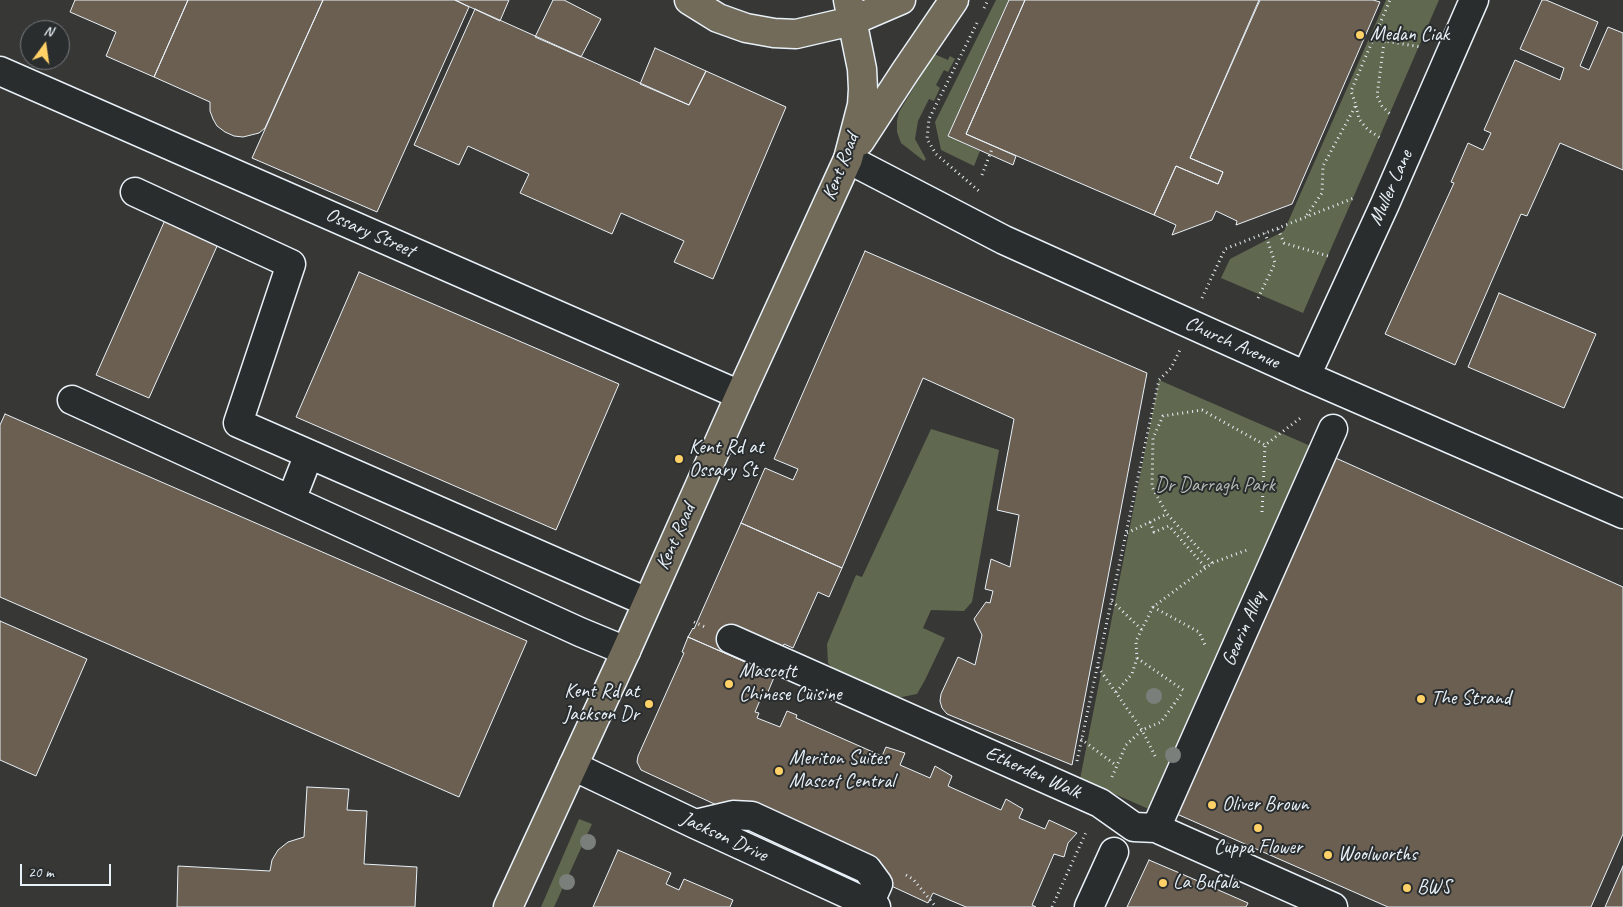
<!DOCTYPE html>
<html>
<head>
<meta charset="utf-8">
<style>
  body { margin:0 }
  #map { position:relative; width:1623px; height:907px; overflow:hidden; background:#373735; font-family:Caveat,sans-serif }
  canvas { display:block }
  .north { position:absolute; left:20px; top:20px; width:50px; height:50px; box-sizing:border-box; background:#2a2d2e; border:1px solid #767b7f; border-radius:50%; rotate:14deg; font-size:14px; font-weight:700; line-height:20px; text-align:center; color:#e8f1f8 }
  .north::after { content:''; display:block; margin:auto; width:18px; height:22px; background:#ffd166; clip-path:polygon(50% 0,100% 100%,50% 72%,0 100%) }
  .scale { position:absolute; left:20px; top:864px; width:91px; height:22px; box-sizing:border-box; border:2px solid #e8f1f8; border-top:0; padding-left:6px; font-size:15px; line-height:18px; white-space:nowrap; color:#e8f1f8; -webkit-text-stroke:4px #2a2d2e; paint-order:stroke }
</style>
</head>
<body>
<div id="map">
<canvas width="1623" height="907"></canvas>
<div class="north">N</div>
<div class="scale">20 m</div>
</div>
<script>
const c = document.querySelector('canvas').getContext('2d');
c.lineJoin = 'round';
function fillPath(path, color) {
  c.fillStyle = color;
  c.fill(path, 'evenodd');
}
function shape(rows) {
  const path = new Path2D();
  for (const r of rows) {
    path.moveTo(r[0], r[1]);
    for (let i = 2; i < r.length; i += 2) path.lineTo(r[i], r[i + 1]);
  }
  return path;
}
function strokePath(path, color, width, dash) {
  c.strokeStyle = color;
  c.lineWidth = width;
  c.lineCap = dash ? 'butt' : 'round';
  c.setLineDash(dash || []);
  c.stroke(path);
}
function label(font, color, halo, rows, align = 'center') {
  c.font = font + ' Caveat,sans-serif';
  c.lineWidth = 4;
  c.setLineDash([]);
  c.textBaseline = 'middle';
  c.strokeStyle = halo;
  c.fillStyle = color;
  for (const [text, x, y, turn = 0] of rows) {
    c.save();
    c.translate(x, y);
    c.rotate((+turn || 0) * Math.PI / 180);
    c.textAlign = isNaN(turn) ? turn : align;
    if (halo) c.strokeText(text, 0, 0);
    c.fillText(text, 0, 0);
    c.restore();
  }
}
fillPath(shape([
  [996,0,1009,0,949,136,980,151,974,166,941,150,935,122],
  [1386,0,1439,0,1303,313,1221,278,1230,259,1284,231],
  [934,54,948,60,950,56,955,59,948,72,944,70,936,85,940,88,934,101,929,99,918,121,915,139,926,159,924,161,901,143,897,132,897,121,899,112],
  [1159,380,1313,447,1151,810,1080,779],
  [931,429,999,450,972,602,964,611,931,610,923,628,945,638,925,680,917,694,892,699,841,678,828,663,827,644,856,575,862,577],
  [579,819,592,824,554,907,541,907]
]), '#60684f');
const building = shape([
  [75,0,188,0,154,77,106,56,116,32,70,12,75,0],
  [188,0,323,0,265,128,259,133,243,137,234,136,225,132,217,126,213,119,210,111,210,102,154,77,188,0],
  [323,0,455,0,469,7,377,212,252,158,323,0],
  [455,0,509,0,500,21,455,0],
  [553,0,564,0,601,19,581,57,535,37,553,0],
  [1009,0,1025,0,966,134,1016,156,1013,165,948,136,1009,0],
  [1025,0,1259,0,1190,158,1223,172,1218,184,1176,166,1154,215,966,134,1025,0],
  [1260,0,1373,0,1380,2,1292,204,1236,225,1237,221,1216,211,1212,220,1172,235,1176,225,1154,215,1176,166,1218,184,1223,172,1190,158,1260,0],
  [1542,0,1546,0,1598,22,1580,66,1589,70,1608,27,1623,33,1623,170,1560,143,1527,216,1521,214,1455,365,1385,334,1454,183,1451,182,1468,143,1483,150,1491,133,1484,130,1515,60,1560,80,1564,68,1520,49,1542,0],
  [475,9,689,105,706,71,786,107,713,279,674,262,684,241,621,213,612,234,520,193,529,174,468,146,459,165,414,145,475,9],
  [655,48,706,71,689,105,640,84,655,48],
  [165,220,218,244,149,398,96,375,165,220],
  [865,251,1147,373,1072,765,947,714,942,708,940,701,941,694,958,657,975,665,982,635,974,619,986,602,990,603,993,591,985,589,991,559,1010,567,1019,515,997,510,1014,419,923,378,842,568,741,523,765,468,793,480,798,469,774,459,865,251],
  [359,272,619,384,556,530,296,417,359,272],
  [1499,293,1596,334,1564,408,1468,367,1499,293],
  [5,414,527,641,459,797,0,597,0,425,5,414],
  [1329,455,1623,587,1623,834,1591,907,1388,907,1170,811,1329,455],
  [741,523,842,568,829,597,818,592,793,648,784,644,778,659,782,660,775,675,688,637,693,628,694,629,741,523],
  [0,621,87,659,36,776,0,760,0,621],
  [688,637,775,675,765,699,761,698,755,712,759,713,757,718,780,727,787,711,797,715,796,718,882,756,886,747,905,753,900,765,930,778,935,766,952,776,948,786,1001,810,1006,799,1023,809,1019,818,1045,829,1049,820,1077,833,1068,843,1064,857,1054,854,1032,905,1036,907,966,907,933,893,928,903,641,770,637,762,638,756,684,653,682,652,688,637],
  [307,787,349,789,347,810,367,811,364,864,417,867,415,907,177,907,178,866,270,871,272,860,278,850,288,842,304,837,307,787],
  [618,850,671,873,666,884,679,890,684,879,733,900,730,907,593,907,618,850],
  [1149,860,1182,874,1248,903,1246,907,1127,907,1149,860],
  [1623,866,1623,907,1605,907,1623,866]
]);
fillPath(building, '#6b5f52');
strokePath(building, '#e8f1f8', 1);
const minor = shape([
  [0,71,740,395],
  [848,159,1004,240,1306,376,1623,514],
  [135,192,291,264,238,423,647,602],
  [1306,376,1385,204,1474,0],
  [72,400,580,632,626,651],
  [291,500,309,454],
  [731,639,1100,803,1134,827,1156,828,1333,907],
  [573,766,695,824,876,907],
  [695,824,733,815,752,816,867,869,878,884,869,904],
  [1156,828,1333,429],
  [1089,907,1114,852]
]);
const major = shape([
  [689,0,718,18,746,28,774,33,796,34,852,21,901,0],
  [860,141,905,72,954,0],
  [508,907,626,651,740,395,848,159,862,105,863,89,862,69,848,0]
]);
strokePath(minor, '#e8f1f8', 31);
strokePath(major, '#e8f1f8', 31);
strokePath(shape([
  [984,8,988,0],
  [977,23,929,119,927,139,936,154,980,192],
  [1373,39,1421,47],
  [1384,42,1377,96,1382,106,1391,115],
  [1356,106,1359,119,1368,130,1382,139],
  [982,175,992,149],
  [1307,215,1322,193,1323,166,1356,105,1351,91,1390,0],
  [1278,229,1284,243,1328,256],
  [1202,298,1225,249,1354,198],
  [1258,298,1275,263,1265,233],
  [1262,512,1265,445,1303,416],
  [1150,522,1154,532,1169,526,1206,568],
  [1127,533,1167,514],
  [1212,563,1167,514,1152,487,1153,438,1163,416,1202,410,1265,445],
  [1112,601,1142,630],
  [1153,607,1199,632,1205,645],
  [694,622,705,627],
  [1137,658,1186,692],
  [1098,667,1142,730,1155,756],
  [1116,692,1132,674,1137,658,1136,641,1153,607,1212,563,1247,550],
  [1081,739,1117,766],
  [1077,761,1159,380,1171,368,1180,350],
  [1112,777,1126,745,1142,730,1161,722,1182,693],
  [906,875,913,879,936,907],
  [1052,907,1087,830]
]), '#e8f1f8', 3, [1, 4]);
strokePath(minor, '#2a2d2e', 28);
strokePath(major, '#736b5a', 28);
c.fillStyle = '#7b7f7b';
for (const [x, y] of [
  [1154,696],
  [1173,755],
  [588,842],
  [567,882]
]) {
  c.beginPath();
  c.arc(x, y, 8, 0, 2 * Math.PI);
  c.fill();
}
for (const [x, y, r, color] of [
  [1360,35,5,"#ffd166"],
  [679,459,5,"#ffd166"],
  [729,684,5,"#ffd166"],
  [1421,699,5,"#ffd166"],
  [649,704,5,"#ffd166"],
  [779,771,5,"#ffd166"],
  [1212,805,5,"#ffd166"],
  [1258,828,5,"#ffd166"],
  [1328,855,5,"#ffd166"],
  [1163,883,5,"#ffd166"],
  [1407,888,5,"#ffd166"]
]) {
  const dot = new Path2D();
  dot.arc(x, y, r, 0, 2 * Math.PI);
  c.fillStyle = color;
  c.fill(dot);
  strokePath(dot, '#2a2d2e', 2);
}
label('20px', '#e8f1f8', '#2a2d2e', [
  ["Medan Ciak",1370,35],
  ["Kent Rd at",689,448],
  ["Ossary St",689,471],
  ["Mascott",739,672],
  ["Chinese Cuisine",739,695],
  ["Kent Rd at",639,692,"right"],
  ["Jackson Dr",639,715,"right"],
  ["The Strand",1431,699],
  ["Meriton Suites",789,759],
  ["Mascot Central",789,782],
  ["Oliver Brown",1222,805],
  ["Cuppa Flower",1258,848,"center"],
  ["Woolworths",1338,855],
  ["La Bufala",1173,883],
  ["BWS",1417,888]
], 'left');
label('20px', '#e8f1f8', '#2a2d2e', [
  ["Kent Road",841,167,-69],
  ["Muller Lane",1391,188,-66],
  ["Ossary Street",370,233,24],
  ["Church Avenue",1232,343,24],
  ["Kent Road",676,537,-66],
  ["Gearin Alley",1244,629,-66],
  ["Etherden Walk",1033,773,24],
  ["Jackson Drive",724,837,25]
]);
label('20px', '#b2bab4', '#2a2d2e', [
  ["Dr Darragh Park",1215,486]
]);
</script>
</body>
</html>
